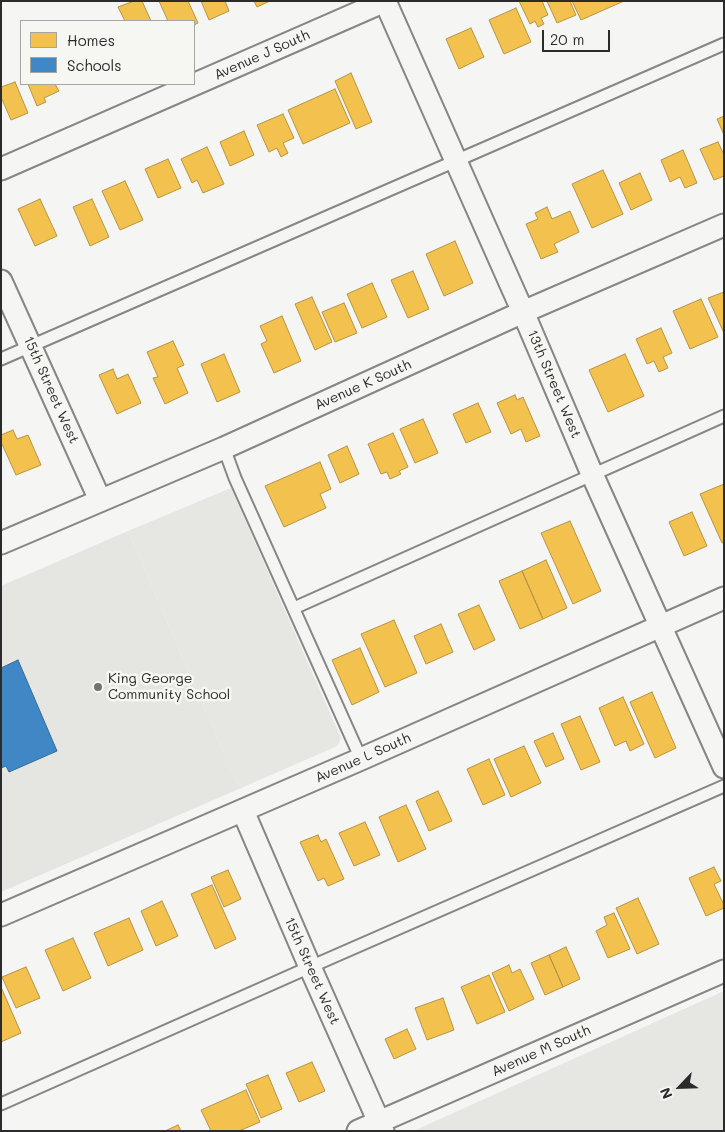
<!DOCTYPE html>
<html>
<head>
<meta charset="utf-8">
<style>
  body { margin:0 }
  #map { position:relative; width:725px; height:1132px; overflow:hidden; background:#f5f5f3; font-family:Mali,sans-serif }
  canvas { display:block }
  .frame { position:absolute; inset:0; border:2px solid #2b2b2b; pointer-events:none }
  .legend { position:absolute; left:20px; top:20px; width:175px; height:65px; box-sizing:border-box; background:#f6f6f2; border:1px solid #a5a5a2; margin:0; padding:6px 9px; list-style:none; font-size:15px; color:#2b2b2b }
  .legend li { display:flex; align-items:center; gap:10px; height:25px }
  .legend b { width:25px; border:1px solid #a5a5a2 }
  .north { position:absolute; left:655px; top:1062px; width:50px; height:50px; -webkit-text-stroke:4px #f6f6f2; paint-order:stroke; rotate:246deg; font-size:14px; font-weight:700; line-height:20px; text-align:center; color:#2b2b2b }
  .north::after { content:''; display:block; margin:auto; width:18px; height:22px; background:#2b2b2b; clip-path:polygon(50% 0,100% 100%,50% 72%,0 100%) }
  .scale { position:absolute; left:542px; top:30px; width:68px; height:22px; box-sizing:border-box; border:2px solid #2b2b2b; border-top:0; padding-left:6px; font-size:15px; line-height:18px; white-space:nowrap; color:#2b2b2b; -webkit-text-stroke:4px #f6f6f2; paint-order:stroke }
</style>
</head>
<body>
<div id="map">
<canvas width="725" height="1132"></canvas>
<div class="frame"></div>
<ul class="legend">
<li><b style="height:14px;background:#f2c14e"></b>Homes</li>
<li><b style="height:14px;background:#3f88c5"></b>Schools</li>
</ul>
<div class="north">N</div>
<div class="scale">20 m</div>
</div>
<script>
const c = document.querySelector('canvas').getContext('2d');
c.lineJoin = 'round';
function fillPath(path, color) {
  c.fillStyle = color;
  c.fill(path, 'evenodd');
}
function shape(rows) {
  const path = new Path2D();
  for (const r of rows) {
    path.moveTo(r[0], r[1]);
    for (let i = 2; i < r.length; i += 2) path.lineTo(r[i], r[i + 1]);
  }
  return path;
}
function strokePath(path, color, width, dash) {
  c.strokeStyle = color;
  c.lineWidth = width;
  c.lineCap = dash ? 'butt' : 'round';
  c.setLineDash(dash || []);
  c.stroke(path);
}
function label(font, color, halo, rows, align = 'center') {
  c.font = font + ' Mali,sans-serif';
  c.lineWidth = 5;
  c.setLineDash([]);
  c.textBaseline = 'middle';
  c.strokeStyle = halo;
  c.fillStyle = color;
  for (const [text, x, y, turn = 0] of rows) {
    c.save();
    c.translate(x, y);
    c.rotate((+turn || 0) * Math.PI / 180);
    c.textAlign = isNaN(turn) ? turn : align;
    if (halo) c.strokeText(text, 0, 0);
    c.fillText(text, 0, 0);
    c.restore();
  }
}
fillPath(shape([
  [128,531,239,789,1,892,1,586]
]), '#e5e5e2');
fillPath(shape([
  [231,488,341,738,338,745,335,747,239,789,128,531],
  [724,991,724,1131,414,1131,420,1128]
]), '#e6e6e2');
const homes = shape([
  [134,1,142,1,151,21,125,21,118,7,134,1],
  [159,1,188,1,198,23,194,25,194,21,168,21,159,1],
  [201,1,225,1,229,11,209,20,201,1],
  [254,1,270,1,257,7,254,1],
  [519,1,542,1,548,15,541,18,544,24,538,27,535,21,530,24,519,1],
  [547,1,570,1,576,15,557,23,547,1],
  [572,1,624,1,581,20,572,1],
  [516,8,531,42,504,54,489,20,516,8],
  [471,28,484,57,459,69,446,39,471,28],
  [351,73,372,122,356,129,335,81,351,73],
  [15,82,28,113,11,120,1,97,1,87,15,82],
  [28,84,55,84,59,91,44,98,46,102,37,106,28,84],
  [335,89,350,123,303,144,288,110,335,89],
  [283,114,294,138,283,143,288,153,281,157,277,148,269,152,257,125,283,114],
  [724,116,724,135,717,119,724,116],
  [244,131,254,155,230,166,220,142,244,131],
  [718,142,724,155,724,176,714,180,700,149,718,142],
  [207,147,224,184,203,193,197,180,192,183,181,159,207,147],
  [683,150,697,183,685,188,680,177,670,182,661,160,683,150],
  [168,159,181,188,158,198,145,169,168,159],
  [603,170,623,214,592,228,572,184,603,170],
  [640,173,652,200,631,210,619,183,640,173],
  [125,181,143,220,120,230,102,191,125,181],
  [40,199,57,236,35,246,18,209,40,199],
  [92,199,109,237,90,246,73,207,92,199],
  [547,207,552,219,570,211,579,232,554,244,558,252,541,259,526,224,538,219,535,213,547,207],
  [455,241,473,283,444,296,426,254,455,241],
  [413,271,429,309,408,318,391,280,413,271],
  [372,283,387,317,362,328,347,294,372,283],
  [724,292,724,333,708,298,724,292],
  [312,297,332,342,315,350,295,304,312,297],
  [701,299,718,337,690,349,673,311,701,299],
  [344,303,357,333,335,342,322,312,344,303],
  [282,316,301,361,274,373,261,344,267,341,260,326,282,316],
  [661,328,672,353,663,357,668,368,659,372,654,361,647,364,636,339,661,328],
  [173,341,184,365,177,368,188,393,165,404,153,378,158,377,147,352,173,341],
  [224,354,240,392,217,402,201,364,224,354],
  [625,354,644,396,608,412,589,370,625,354],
  [113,369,117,379,128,374,141,403,117,414,99,375,113,369],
  [515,395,517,400,523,397,540,436,526,442,521,429,511,434,497,403,515,395],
  [478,403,491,432,466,443,453,414,478,403],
  [423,419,438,453,415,463,400,429,423,419],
  [13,430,17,439,28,435,41,465,16,475,1,442,1,435,13,430],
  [393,433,408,467,399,471,401,474,390,479,387,472,381,474,368,444,393,433],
  [347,446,359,474,340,483,328,455,347,446],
  [320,462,331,489,320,494,326,508,284,527,265,486,320,462],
  [724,484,724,542,722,543,700,494,724,484],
  [692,512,707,546,684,556,669,522,692,512],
  [570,521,601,591,573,604,541,533,570,521],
  [546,560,567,608,543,619,522,571,546,560],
  [522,571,543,619,520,629,499,581,522,571],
  [479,605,495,640,474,650,458,614,479,605],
  [394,620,417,673,385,687,361,634,394,620],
  [441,624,453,652,426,664,414,636,441,624],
  [360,648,379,692,352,705,332,660,360,648],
  [652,692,676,748,655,758,630,702,652,692],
  [623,697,644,744,630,751,626,741,615,746,599,708,623,697],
  [580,716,600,762,581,770,561,724,580,716],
  [553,733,564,759,546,767,534,741,553,733],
  [524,746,541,783,511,797,494,759,524,746],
  [489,759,505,795,483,805,467,769,489,759],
  [438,791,452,821,429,831,416,801,438,791],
  [406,805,426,849,398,862,379,817,406,805],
  [365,822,380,855,354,866,339,833,365,822],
  [318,835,321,842,326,839,344,879,328,886,324,878,318,881,300,842,318,835],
  [714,867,721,881,714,884,724,905,724,908,706,916,689,878,714,867],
  [228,870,241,899,224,907,211,877,228,870],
  [212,885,236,939,215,949,191,894,212,885],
  [638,898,659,944,637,954,616,908,638,898],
  [162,901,178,936,156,946,141,911,162,901],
  [614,913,630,949,608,958,596,931,607,925,604,917,614,913],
  [129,918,143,950,108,966,94,933,129,918],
  [73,938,91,978,63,991,45,950,73,938],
  [566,947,580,979,563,987,549,955,566,947],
  [549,955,563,987,545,995,531,963,549,955],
  [509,965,512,973,520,969,534,999,509,1011,492,973,509,965],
  [26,967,40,998,16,1008,2,977,26,967],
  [489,975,505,1012,477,1024,461,987,489,975],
  [1,987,21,1033,1,1042,1,987],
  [443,998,454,1030,427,1040,415,1008,443,998],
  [407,1029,416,1049,394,1059,385,1039,407,1029],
  [312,1062,325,1091,299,1102,286,1073,312,1062],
  [268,1075,282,1109,261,1118,246,1084,268,1075],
  [246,1090,260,1122,239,1131,211,1131,201,1110,246,1090],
  [178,1125,181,1131,165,1131,178,1125]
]);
fillPath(homes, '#f2c14e');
strokePath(homes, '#b69444', 1);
const schools = shape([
  [18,660,57,751,9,772,6,766,1,768,1,668,18,660]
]);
fillPath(schools, '#3f88c5');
strokePath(schools, '#396c97', 1);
const lane = shape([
  [1,359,724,44],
  [224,448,235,478,361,759],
  [294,608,724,416],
  [1,1104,310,967,724,786]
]);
const street = shape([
  [385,1,523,312,592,474,724,767],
  [1,169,385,1],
  [1,281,100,500],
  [1,543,224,448,523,312,724,225],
  [243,811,310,967,383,1131],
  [1,915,361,759,724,598],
  [358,1131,724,971]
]);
strokePath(lane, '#868685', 15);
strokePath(street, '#868685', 25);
strokePath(lane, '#f5f5f3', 11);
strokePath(street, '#f5f5f3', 21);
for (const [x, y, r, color] of [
  [98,687,5,"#727271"]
]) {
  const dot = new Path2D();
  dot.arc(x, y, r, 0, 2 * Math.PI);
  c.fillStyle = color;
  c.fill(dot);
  strokePath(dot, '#f6f6f2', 2);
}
label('14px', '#2b2b2b', '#f6f6f2', [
  ["Avenue J South",262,55,-24],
  ["13th Street West",554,384,67],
  ["Avenue K South",363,385,-24],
  ["15th Street West",51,390,66],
  ["Avenue L South",363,758,-24],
  ["15th Street West",312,971,66],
  ["Avenue M South",541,1051,-24]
]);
label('14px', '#2b2b2b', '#f6f6f2', [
  ["King George",108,679],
  ["Community School",108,695]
], 'left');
</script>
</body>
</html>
